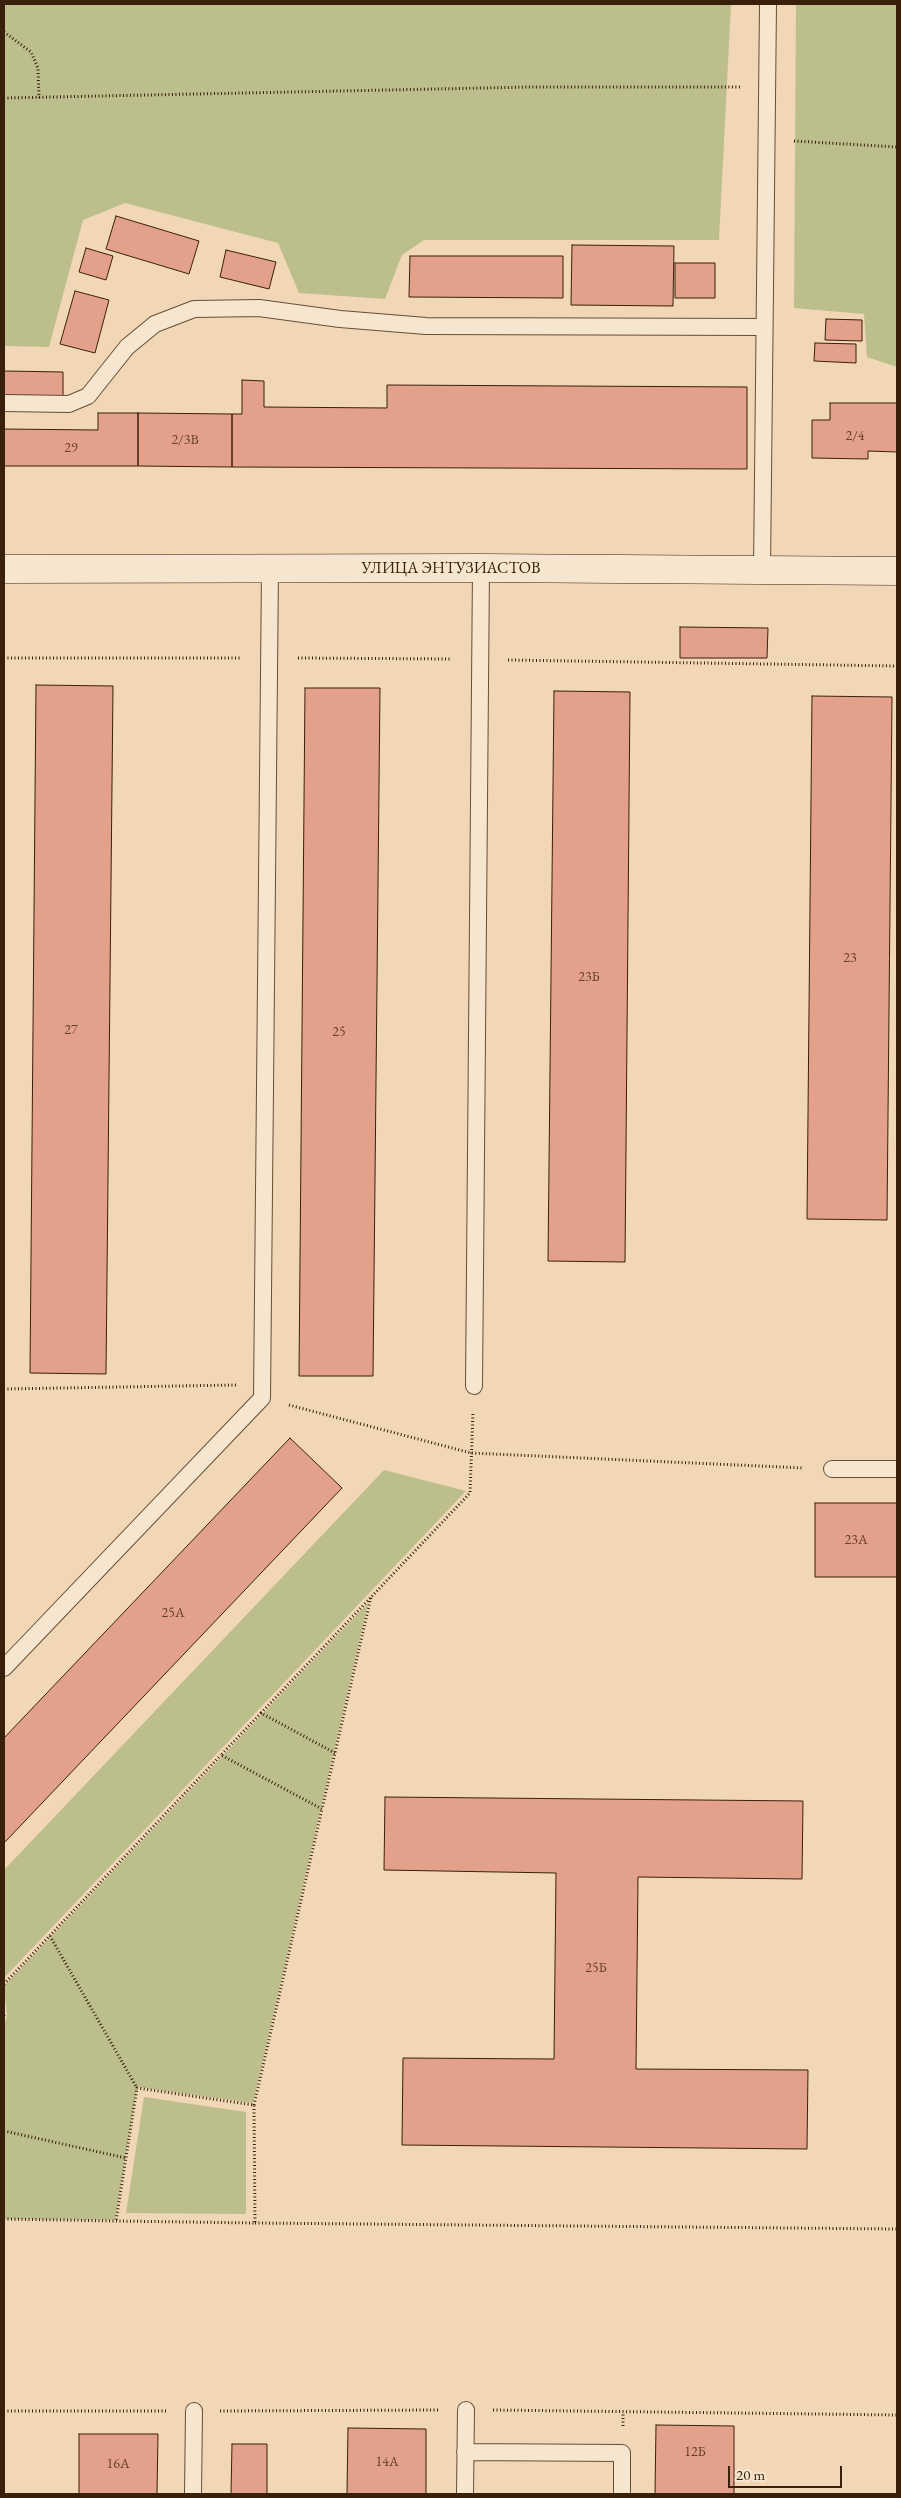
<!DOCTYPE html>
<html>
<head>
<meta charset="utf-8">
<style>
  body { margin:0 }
  #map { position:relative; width:901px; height:2498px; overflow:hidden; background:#f1d7b5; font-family:"EB Garamond",serif }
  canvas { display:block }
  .frame { position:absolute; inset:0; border:5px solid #39200b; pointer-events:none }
  .scale { position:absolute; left:728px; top:2466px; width:114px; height:22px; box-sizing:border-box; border:2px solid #39200b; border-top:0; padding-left:6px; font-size:15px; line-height:18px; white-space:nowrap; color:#39200b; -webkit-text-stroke:4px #f6e5cf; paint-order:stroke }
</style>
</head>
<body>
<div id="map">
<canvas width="901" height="2498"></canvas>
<div class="frame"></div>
<div class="scale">20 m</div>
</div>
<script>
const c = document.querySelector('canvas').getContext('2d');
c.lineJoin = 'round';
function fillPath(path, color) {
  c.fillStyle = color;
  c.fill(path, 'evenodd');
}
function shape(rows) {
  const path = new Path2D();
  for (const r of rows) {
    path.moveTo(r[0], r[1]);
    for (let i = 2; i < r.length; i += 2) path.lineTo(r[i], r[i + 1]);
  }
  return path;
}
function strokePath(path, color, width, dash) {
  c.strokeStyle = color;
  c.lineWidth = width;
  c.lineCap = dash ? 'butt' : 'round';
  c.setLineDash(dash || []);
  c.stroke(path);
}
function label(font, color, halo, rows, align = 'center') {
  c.font = font + ' "EB Garamond",serif';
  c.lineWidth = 4;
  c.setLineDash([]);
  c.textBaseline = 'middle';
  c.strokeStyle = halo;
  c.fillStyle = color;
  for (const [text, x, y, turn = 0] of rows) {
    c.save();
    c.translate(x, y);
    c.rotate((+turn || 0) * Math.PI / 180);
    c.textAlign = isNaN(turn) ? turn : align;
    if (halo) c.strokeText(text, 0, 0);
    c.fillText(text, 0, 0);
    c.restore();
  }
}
fillPath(shape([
  [4,4,731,4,719,240,424,240,402,255,385,299,299,293,278,243,125,203,83,220,49,347,4,346],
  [796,4,897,4,897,367,867,357,864,314,794,308],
  [384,1470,466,1491,4,1978,4,1870],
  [368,1603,253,2103,137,2087,115,2220,4,2219,4,2027,7,2016,4,1986],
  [144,2097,246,2112,246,2214,126,2213]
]), '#bcbe8c');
const building = shape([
  [116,216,199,241,189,274,106,249,116,216],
  [572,245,674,246,673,306,571,305,572,245],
  [86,248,113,256,106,280,79,272,86,248],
  [226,250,276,262,269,289,220,277,226,250],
  [410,256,563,256,563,298,409,297,410,256],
  [675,263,715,263,715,298,675,298,675,263],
  [75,291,109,300,95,353,60,344,75,291],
  [826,319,862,320,862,341,825,340,826,319],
  [815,343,856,344,856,363,814,361,815,343],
  [4,371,63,372,63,396,4,395,4,371],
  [242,380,264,381,264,407,387,408,387,385,747,387,747,469,232,467,232,414,242,414,242,380],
  [830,403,897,403,897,452,868,451,868,459,812,458,812,420,830,420,830,403],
  [98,413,138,413,138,466,4,466,4,429,98,430,98,413],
  [138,413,232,414,232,467,138,466,138,413],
  [680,627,768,628,767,658,680,658,680,627],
  [36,685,113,686,106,1374,30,1373,36,685],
  [305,688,380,688,373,1376,299,1376,305,688],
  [554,691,630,692,625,1262,548,1261,554,691],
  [812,696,892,697,887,1220,807,1219,812,696],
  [290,1438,342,1488,4,1843,4,1738,290,1438],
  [815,1503,897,1503,897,1577,815,1577,815,1503],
  [385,1797,803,1801,802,1879,638,1877,636,2069,808,2070,807,2149,402,2145,403,2058,554,2059,556,1873,384,1870,385,1797],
  [656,2425,734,2426,734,2494,655,2494,656,2425],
  [348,2428,426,2429,426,2494,347,2494,348,2428],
  [79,2434,158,2434,157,2494,79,2494,79,2434],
  [232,2444,267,2444,267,2494,231,2494,232,2444]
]);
fillPath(building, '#e3a08b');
strokePath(building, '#39200b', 1);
const lane = shape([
  [4,403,69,404,88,396,127,347,155,324,194,309,259,308,340,319,426,326,764,327],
  [762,570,768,4],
  [474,1386,481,568],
  [832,1469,897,1469],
  [4,1668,262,1398,270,569],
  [465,2452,622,2453,622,2494],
  [193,2494,194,2411],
  [465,2494,466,2410]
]);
const secondary = shape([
  [4,569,481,568,897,571]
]);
strokePath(lane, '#674e36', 18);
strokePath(secondary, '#39200b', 29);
strokePath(shape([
  [4,32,31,52,38,68,39,98],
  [4,98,531,87,741,87],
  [794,141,897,147],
  [4,658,242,658],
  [298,658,452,659],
  [508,660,897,666],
  [4,1389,236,1385],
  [289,1405,471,1453,804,1468],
  [261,1713,470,1493,473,1412],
  [335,1753,261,1713,221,1755,322,1809,371,1597],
  [50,1936,137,2088],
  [4,1984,221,1755],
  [4,2015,4,2016],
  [254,2105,322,1809],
  [4,2131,126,2158],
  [4,2219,116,2221,255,2223,254,2105,137,2088,116,2221],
  [255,2223,897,2229],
  [493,2410,897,2415],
  [4,2411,167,2411],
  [220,2411,439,2410],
  [623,2426,623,2412]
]), '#39200b', 3, [1, 2.5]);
strokePath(lane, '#f6e5cf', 16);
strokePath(secondary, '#f6e5cf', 28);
label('14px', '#64402b', null, [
  ["2/4",855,436],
  ["2/3В",185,440],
  ["29",71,448],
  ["23",850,958],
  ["23Б",589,977],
  ["27",71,1030],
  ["25",339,1032],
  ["23А",856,1540],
  ["25А",173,1613],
  ["25Б",596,1968],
  ["12Б",695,2452],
  ["14А",387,2462],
  ["16А",118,2464]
]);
label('16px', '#39200b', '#f6e5cf', [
  ["УЛИЦА ЭНТУЗИАСТОВ",451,569]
]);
</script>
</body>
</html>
